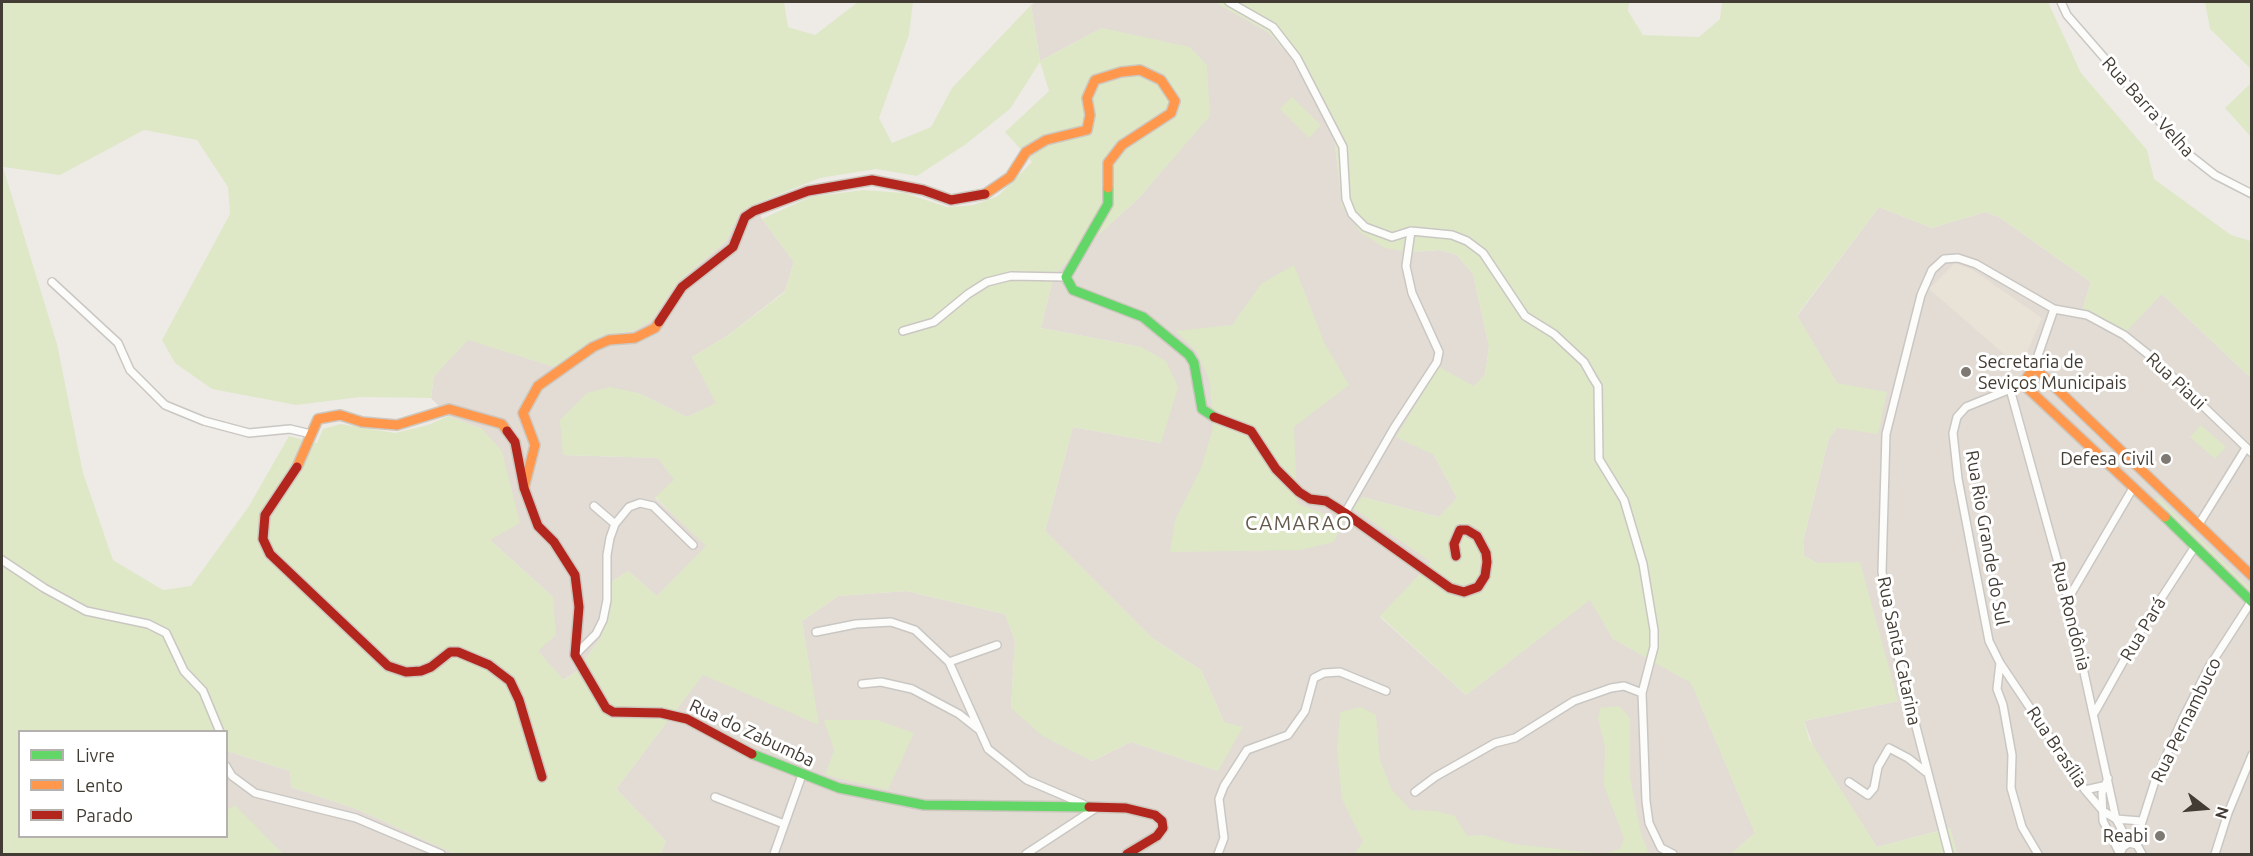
<!DOCTYPE html>
<html>
<head>
<meta charset="utf-8">
<style>
  body { margin:0 }
  #map { position:relative; width:2253px; height:856px; overflow:hidden; background:#eeebe7; font-family:Ubuntu,sans-serif }
  canvas { display:block }
  .frame { position:absolute; inset:0; border:3px solid #433c34; pointer-events:none }
  .legend { position:absolute; left:18px; top:730px; width:210px; height:108px; box-sizing:border-box; background:#fff; border:2px solid #b4b1ae; margin:0; padding:8px 10px; list-style:none; font-size:18px; color:#433c34 }
  .legend li { display:flex; align-items:center; gap:12px; height:30px }
  .legend b { width:30px; border:2px solid #b4b1ae }
  .north { position:absolute; left:2175px; top:778px; width:60px; height:60px; -webkit-text-stroke:4px #fff; paint-order:stroke; rotate:106deg; font-size:16px; font-weight:700; line-height:24px; text-align:center; color:#433c34 }
  .north::after { content:''; display:block; margin:auto; width:21px; height:27px; background:#433c34; clip-path:polygon(50% 0,100% 100%,50% 72%,0 100%) }
</style>
</head>
<body>
<div id="map">
<canvas width="2253" height="856"></canvas>
<div class="frame"></div>
<ul class="legend">
<li><b style="height:8px;background:#63d668"></b>Livre</li>
<li><b style="height:8px;background:#ff974d"></b>Lento</li>
<li><b style="height:8px;background:#b3261e"></b>Parado</li>
</ul>
<div class="north">N</div>
</div>
<script>
const c = document.querySelector('canvas').getContext('2d');
c.lineJoin = 'round';
function fillPath(path, color) {
  c.fillStyle = color;
  c.fill(path, 'evenodd');
}
function shape(rows) {
  const path = new Path2D();
  for (const r of rows) {
    path.moveTo(r[0], r[1]);
    for (let i = 2; i < r.length; i += 2) path.lineTo(r[i], r[i + 1]);
  }
  return path;
}
function strokePath(path, color, width, dash) {
  c.strokeStyle = color;
  c.lineWidth = width;
  c.lineCap = dash ? 'butt' : 'round';
  c.setLineDash(dash || []);
  c.stroke(path);
}
function label(font, color, halo, rows, align = 'center') {
  c.font = font + ' Ubuntu,sans-serif';
  c.lineWidth = 6;
  c.setLineDash([]);
  c.textBaseline = 'middle';
  c.strokeStyle = halo;
  c.fillStyle = color;
  for (const [text, x, y, turn = 0] of rows) {
    c.save();
    c.translate(x, y);
    c.rotate((+turn || 0) * Math.PI / 180);
    c.textAlign = isNaN(turn) ? turn : align;
    if (halo) c.strokeText(text, 0, 0);
    c.fillText(text, 0, 0);
    c.restore();
  }
}
fillPath(shape([
  [1036,2,1215,2,1268,32,1289,54,1334,136,1342,206,1412,252,1440,250,1457,255,1473,274,1489,346,1485,375,1474,386,1434,455,1457,498,1439,517,1362,497,1432,562,1380,617,1466,695,1590,599,1613,639,1691,682,1755,833,1731,854,661,854,666,841,616,789,703,674,818,724,802,621,838,596,906,591,1005,614,1015,641,1011,708,1092,761,1131,742,1218,771,1224,722,1201,670,1152,638,1045,531,1073,427,1161,443,1141,347,1041,328,1054,274,1137,200,1209,116,1102,28,1040,61,1031,5],
  [755,204,762,219,794,262,785,291,727,336,692,357,717,403,687,417,638,393,563,455,658,458,675,480,655,498,707,546,657,596,628,571,611,582,611,600,600,639,576,672,563,680,538,651,553,597,490,540,482,429,448,416,431,398,434,376,468,339,554,367,602,336,633,331,652,320,678,282,726,241,740,212],
  [1879,207,1932,228,1985,212,1999,217,2091,282,2082,311,2162,294,2251,378,2251,854,1957,854,1950,828,1877,847,1816,754,1804,721,1898,701,1817,563,1804,556,1803,541,1829,438,1837,428,1837,383,1797,316],
  [227,751,290,771,291,787,359,810,455,854,283,854,235,806,227,810]
]), '#e2dcd4');
fillPath(shape([
  [1955,263,1973,270,2042,318,2020,368,1929,289]
]), '#e9e2d6');
fillPath(shape([
  [2,2,784,2,788,27,815,35,858,2,913,2,909,35,879,118,892,143,931,127,952,88,1031,5,1040,61,1102,28,1190,47,1207,65,1210,116,1137,200,1054,274,1041,328,1141,347,1166,361,1178,387,1161,443,1073,427,1045,531,1152,638,1201,670,1224,722,1243,727,1218,771,1131,742,1092,761,1041,735,1011,708,1015,641,1005,614,906,591,838,596,802,621,819,725,703,675,616,789,666,841,661,854,455,854,359,810,291,787,290,771,227,751,226,732,20,732,20,836,226,836,227,810,235,805,283,854,2,854],
  [1040,62,1049,91,1005,132,1032,162,998,196,974,205,947,207,905,193,863,190,810,197,762,219,794,262,785,292,727,336,692,357,716,403,687,417,638,393,610,387,587,393,560,420,563,455,658,458,674,480,655,497,706,546,657,596,628,571,611,582,611,600,600,639,576,672,564,680,538,651,556,635,553,597,490,540,520,523,502,451,482,429,448,416,428,425,395,433,341,424,323,429,317,443,289,436,249,506,191,586,163,590,113,560,83,473,57,344,3,167,60,175,144,130,197,140,228,187,230,214,162,340,175,363,212,389,296,405,361,397,431,398,434,376,468,340,554,367,602,336,633,331,652,320,678,282,726,241,740,212,755,204,820,178,876,169,917,176,966,144,1010,109],
  [1215,2,1629,2,1628,11,1643,35,1699,37,1720,19,1722,2,2048,2,2081,73,2147,150,2154,179,2231,235,2251,241,2251,378,2162,294,2125,333,2082,311,2091,282,1999,217,1985,212,1932,228,1879,207,1797,315,1837,383,1887,392,1878,434,1837,428,1829,438,1803,541,1804,556,1817,563,1860,562,1898,701,1804,721,1809,739,1877,847,1950,828,1957,854,1731,854,1755,833,1691,683,1613,639,1590,600,1466,695,1380,616,1431,562,1353,508,1362,497,1439,517,1457,498,1434,455,1396,437,1439,367,1474,386,1485,375,1489,346,1473,274,1457,255,1440,250,1412,252,1385,248,1360,232,1342,206,1334,136,1289,54,1268,32],
  [2205,2,2251,2,2251,69,2210,29],
  [2251,83,2251,137,2225,108],
  [1292,97,1321,125,1309,138,1280,109],
  [1294,265,1324,342,1349,385,1294,427,1297,503,1343,522,1334,542,1300,550,1170,552,1175,520,1201,468,1213,428,1210,382,1197,352,1176,331,1232,325,1261,284],
  [2201,425,2226,447,2215,459,2190,437],
  [2158,497,2251,589,2251,595,2156,500],
  [1619,706,1630,718,1630,777,1641,834,1648,852,1652,854,1354,854,1363,842,1342,799,1337,751,1340,712,1361,707,1376,715,1380,760,1392,790,1411,810,1436,811,1455,816,1467,836,1483,835,1514,844,1603,854,1620,849,1624,838,1604,786,1605,747,1598,719,1600,708],
  [824,720,877,720,914,733,888,790,825,775,834,750]
]), '#dee8c7');
const street = shape([
  [1229,2,1273,27,1297,58,1343,147,1346,199,1352,214,1365,227,1392,237,1411,231,1452,235,1467,241,1483,253,1525,316,1554,334,1584,362,1593,378,1598,386,1599,459,1624,500,1643,564,1654,630,1654,647,1642,693,1646,801,1649,823,1661,848,1673,854],
  [2061,2,2067,15,2187,153,2215,175,2252,194],
  [52,282,118,343,130,370,165,405,204,421,249,433,290,429,311,434],
  [903,331,934,322,968,294,987,282,1011,276,1066,277],
  [2034,367,2054,309],
  [2023,384,1966,407,1957,417,1953,433,1958,479,1989,641,2000,663,2085,790,2103,811,2116,819,2141,821],
  [2010,389,2068,599,2116,819,2129,843],
  [594,506,615,524],
  [1345,513,1394,428,1437,362,1439,352,1412,293,1406,266,1411,231],
  [2199,524,2246,448],
  [2,560,44,588,86,611,148,624,166,633,184,671,203,691,220,732],
  [2068,599,2133,488],
  [816,632,856,624,891,622,915,630,949,662,988,749,1027,780,1083,804],
  [575,655,596,634,603,620,607,600,607,555,610,538,615,524,629,507,640,503,653,506,693,545],
  [949,662,997,645],
  [2000,663,1997,689,2003,705,2012,755,2011,788,2022,827,2038,854],
  [862,684,881,682,912,689,959,714,978,729],
  [2095,712,2142,628,2194,548],
  [226,766,232,776,255,793,356,818,441,854],
  [2108,778,2102,793,2103,821,2120,854],
  [1849,782,1868,795,1874,788,1878,767,1889,748,1908,758,1926,772],
  [2085,790,2103,786],
  [1415,792,1435,777,1495,743,1515,738,1574,701,1611,688,1624,686,1642,693],
  [715,797,784,824],
  [2135,844,2155,781,2183,718,2209,667,2251,602],
  [774,854,802,775],
  [1026,854,1096,808],
  [1218,854,1224,838,1219,799,1224,786,1247,750,1288,735,1305,711,1314,678,1324,673,1340,672,1386,691],
  [1949,854,1898,657,1882,572,1886,434,1921,295,1932,270,1944,259,1958,258,1976,264,2054,309,2087,315,2124,335,2154,359,2252,453],
  [2120,854,2123,847,2129,843,2137,845,2142,854],
  [2215,854,2228,813,2252,755]
]);
const fast = shape([
  [1108,188,1108,204,1066,277,1073,290,1143,317,1189,355,1194,363,1202,409,1214,417],
  [2165,517,2252,602],
  [752,754,839,788,924,805,1089,807]
]);
const slow = shape([
  [985,194,1010,177,1026,152,1046,140,1087,130,1090,115,1087,98,1095,80,1121,72,1140,70,1161,80,1175,101,1171,113,1122,145,1108,163,1108,188],
  [297,467,318,419,340,415,362,422,397,425,449,409,502,424,507,431],
  [524,488,535,445,523,413,538,386,593,347,609,340,635,338,655,328,659,322],
  [2165,517,2023,384,2034,367,2252,576]
]);
const jam = shape([
  [659,322,682,287,733,247,745,217,754,211,808,191,872,180,923,190,951,200,985,194],
  [1214,417,1251,431,1276,469,1299,492,1310,499,1326,501,1345,513,1450,588,1464,592,1478,587,1485,576,1487,562,1486,553,1477,536,1467,530,1460,530,1454,544,1456,556],
  [507,431,515,442,524,488,538,526,554,542,575,575,579,607,575,655,606,708,613,712,661,713,687,719,752,754],
  [297,467,265,515,263,539,270,554,388,666,406,672,421,671,431,667,450,652,458,652,489,665,510,681,519,700,542,777],
  [1089,807,1126,808,1155,815,1162,821,1163,828,1157,836,1127,854]
]);
strokePath(street, '#cac7c3', 10);
strokePath(fast, '#cdc7be', 12);
strokePath(slow, '#cdc7be', 12);
strokePath(jam, '#cdc7be', 12);
strokePath(street, '#fcfcfb', 7);
strokePath(fast, '#63d668', 9);
strokePath(slow, '#ff974d', 9);
strokePath(jam, '#b3261e', 9);
for (const [x, y, r, color] of [
  [1966,372,6,"#7f7973"],
  [2166,459,6,"#7f7973"],
  [2160,836,6,"#7f7973"]
]) {
  const dot = new Path2D();
  dot.arc(x, y, r, 0, 2 * Math.PI);
  c.fillStyle = color;
  c.fill(dot);
  strokePath(dot, '#fff', 2);
}
label('18px', '#433c34', '#fff', [
  ["Rua Barra Velha",2148,107,48],
  ["Rua Piaui",2176,381,43],
  ["Rua Rio Grande do Sul",1987,538,80],
  ["Rua Rondônia",2071,616,76],
  ["Rua Pará",2143,629,-59],
  ["Rua Santa Catarina",1899,651,78],
  ["Rua Pernambuco",2186,720,-64],
  ["Rua do Zabumba",752,733,25],
  ["Rua Brasília",2057,747,56]
]);
label('18px', '#433c34', '#fff', [
  ["Secretaria de",1978,362,"left"],
  ["Seviços Municipais",1978,383,"left"],
  ["Defesa Civil",2154,459],
  ["Reabi",2148,836]
], 'right');
c.letterSpacing = '1.5px';
label('20px', '#65594c', '#fff', [
  ["CAMARAO",1299,523]
]);
c.letterSpacing = '0px';
</script>
</body>
</html>
